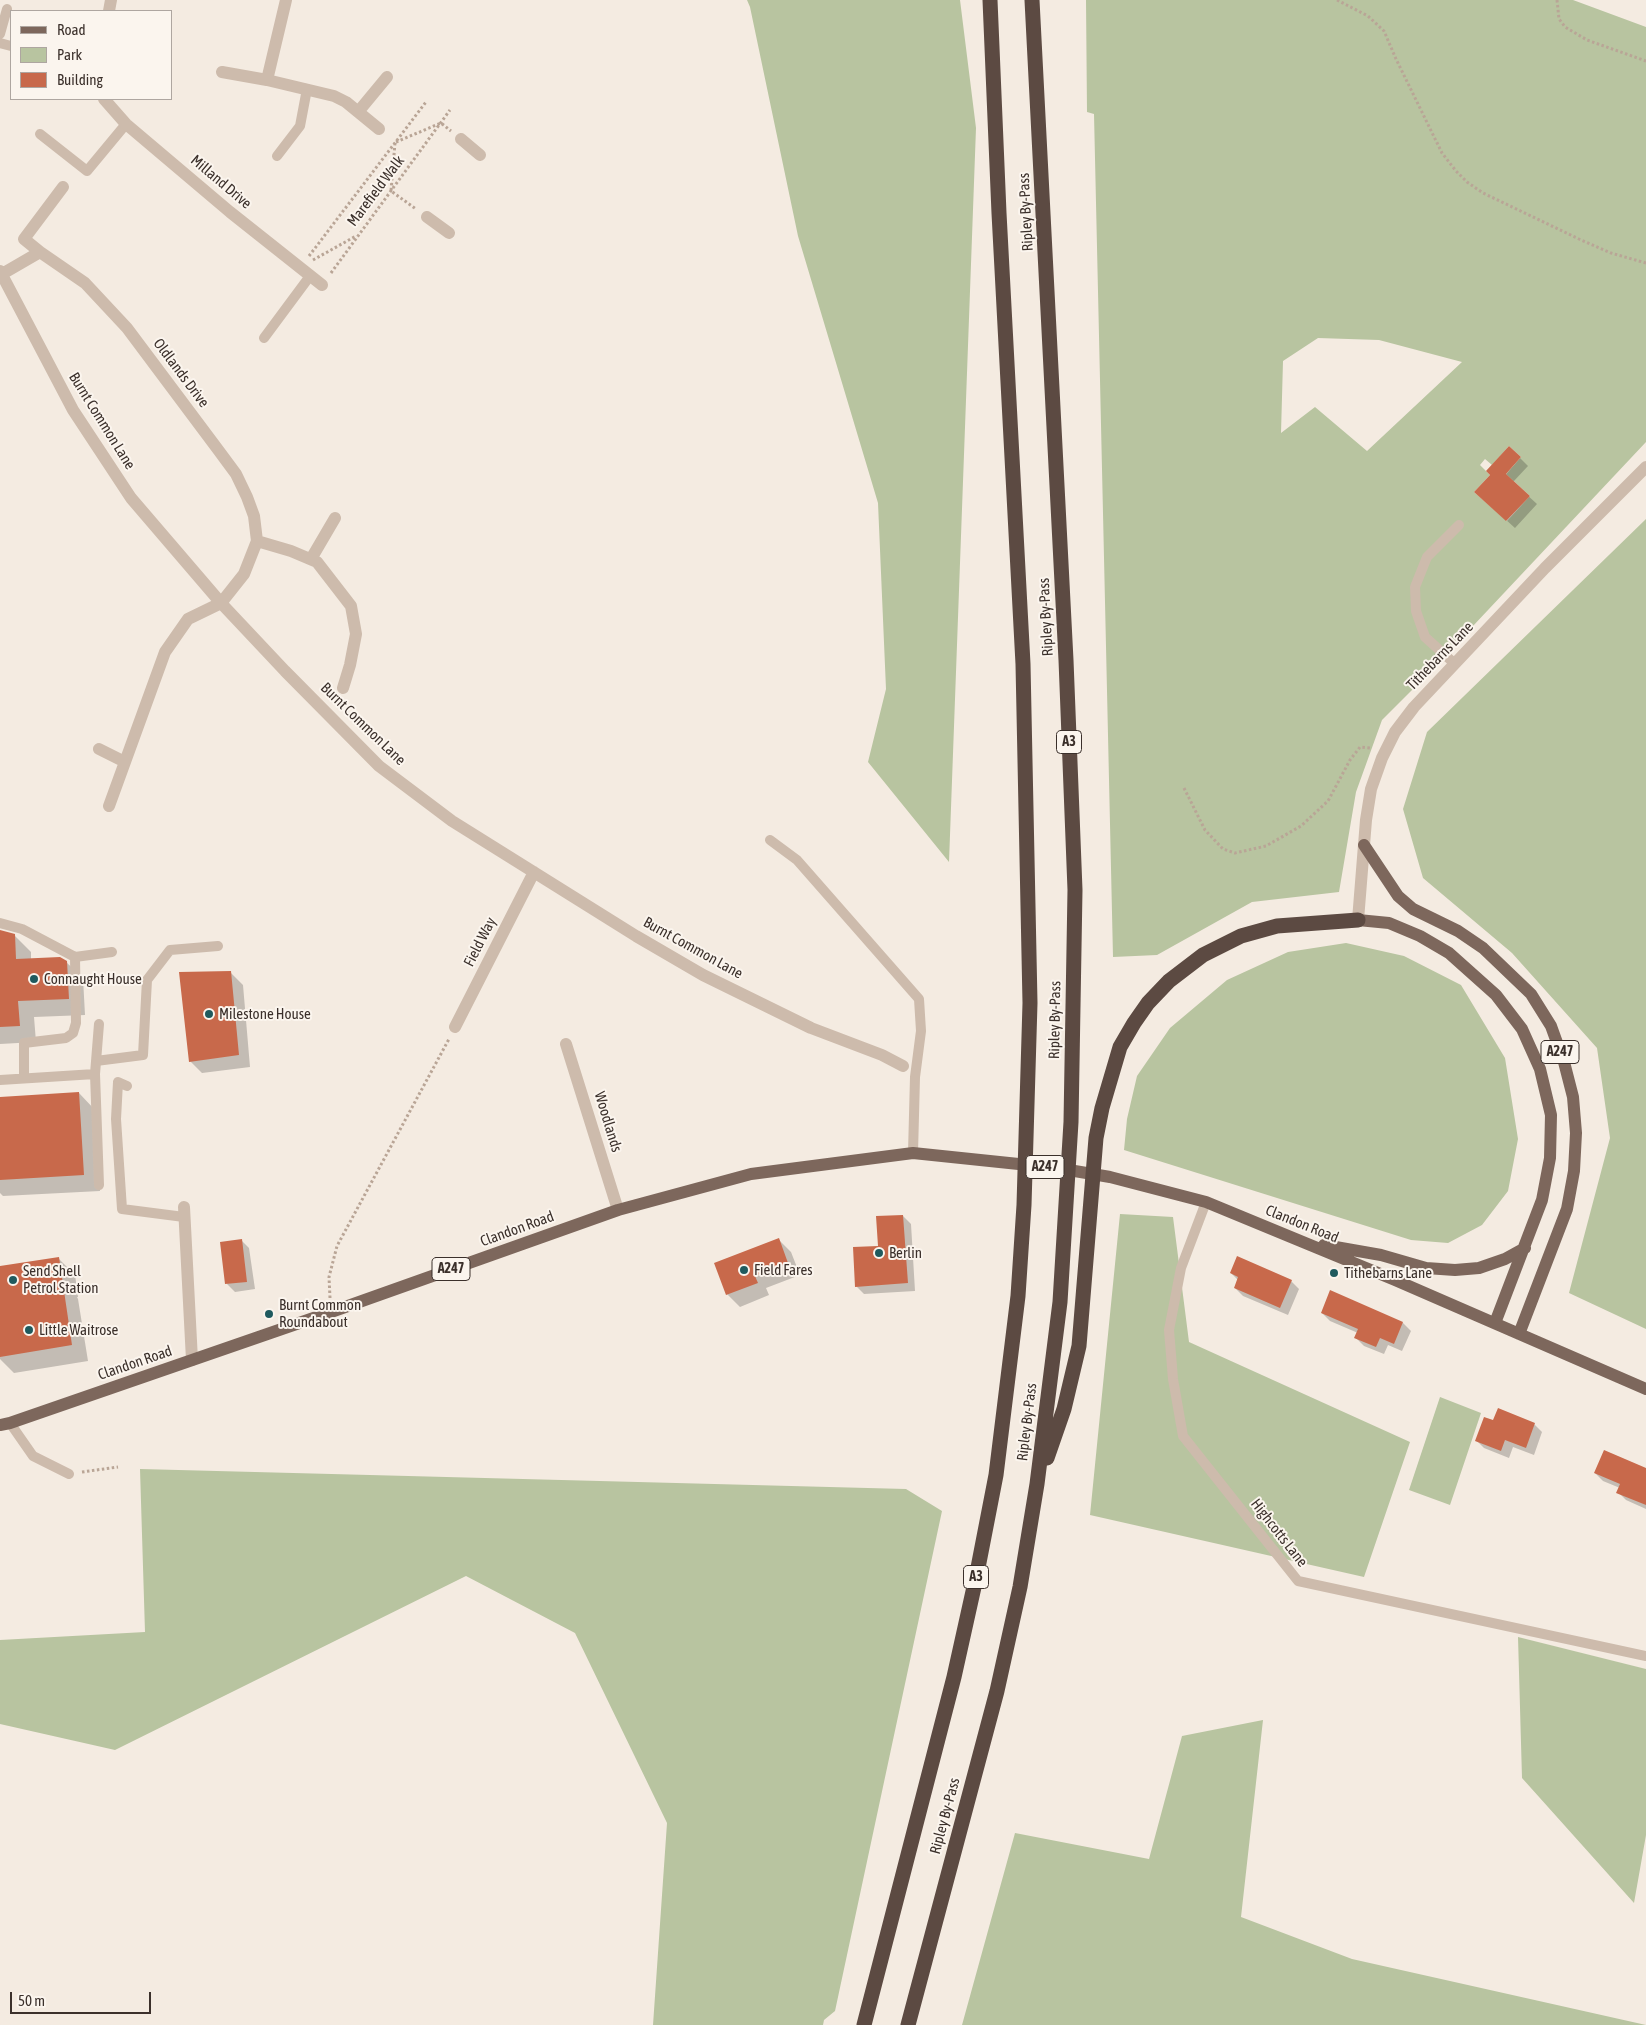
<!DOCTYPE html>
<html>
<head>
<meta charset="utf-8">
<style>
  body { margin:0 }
  #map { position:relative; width:1646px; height:2025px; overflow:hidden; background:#f4ebe1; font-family:"Asap Condensed",sans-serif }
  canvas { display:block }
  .legend { position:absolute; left:10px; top:10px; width:162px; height:90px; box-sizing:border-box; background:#fbf5ee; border:1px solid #aea6a0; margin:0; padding:6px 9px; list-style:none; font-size:15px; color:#3b302b }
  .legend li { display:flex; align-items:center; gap:10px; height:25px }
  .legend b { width:25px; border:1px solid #aea6a0 }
  .scale { position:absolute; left:10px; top:1992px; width:141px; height:22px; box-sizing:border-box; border:2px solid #3b302b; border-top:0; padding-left:6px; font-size:15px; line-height:18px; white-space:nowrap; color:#3b302b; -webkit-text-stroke:4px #fbf5ee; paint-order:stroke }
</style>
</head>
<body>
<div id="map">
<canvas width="1646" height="2025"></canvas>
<ul class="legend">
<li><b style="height:6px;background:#7d675c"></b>Road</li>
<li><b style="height:14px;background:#b8c4a0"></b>Park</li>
<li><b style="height:14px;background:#c8694b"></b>Building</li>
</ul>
<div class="scale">50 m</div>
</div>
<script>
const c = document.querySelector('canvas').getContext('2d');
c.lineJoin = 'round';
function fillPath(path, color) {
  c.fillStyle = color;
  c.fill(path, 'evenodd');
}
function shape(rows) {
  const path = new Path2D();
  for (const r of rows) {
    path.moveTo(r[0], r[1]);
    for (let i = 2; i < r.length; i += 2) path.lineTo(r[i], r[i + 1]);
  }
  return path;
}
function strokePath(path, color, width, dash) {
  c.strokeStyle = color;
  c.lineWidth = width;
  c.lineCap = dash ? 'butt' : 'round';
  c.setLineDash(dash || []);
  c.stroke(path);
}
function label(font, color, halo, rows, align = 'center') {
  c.font = font + ' "Asap Condensed",sans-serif';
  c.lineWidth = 4;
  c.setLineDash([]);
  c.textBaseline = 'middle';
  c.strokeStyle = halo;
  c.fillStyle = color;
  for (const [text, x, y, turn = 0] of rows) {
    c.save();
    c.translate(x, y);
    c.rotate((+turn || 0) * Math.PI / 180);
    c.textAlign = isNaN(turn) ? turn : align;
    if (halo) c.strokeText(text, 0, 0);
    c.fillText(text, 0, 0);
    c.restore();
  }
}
fillPath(shape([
  [747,0,960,0,976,128,949,862,868,762,886,689,878,503,798,236,750,7],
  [1086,0,1573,0,1646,27,1646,442,1425,677,1382,720,1356,792,1339,892,1252,902,1157,955,1113,957,1094,114,1087,112],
  [1318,338,1379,340,1462,362,1367,451,1315,407,1281,433,1283,361],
  [1509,446,1521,457,1506,474,1530,496,1507,521,1474,492,1490,475,1480,465,1485,459,1492,465],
  [1646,519,1646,1329,1569,1293,1610,1138,1597,1048,1512,953,1423,878,1403,809,1427,732],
  [1346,943,1404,956,1461,985,1505,1058,1518,1139,1508,1191,1482,1225,1448,1243,1411,1240,1124,1150,1127,1119,1137,1076,1170,1028,1227,980,1288,952],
  [1120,1214,1173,1217,1189,1342,1410,1442,1364,1577,1090,1515],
  [1440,1397,1481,1413,1450,1505,1409,1490],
  [140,1469,906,1489,942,1511,835,2011,824,2020,823,2025,653,2025,667,1823,575,1633,466,1576,115,1750,0,1724,0,1640,145,1632],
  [1518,1637,1646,1669,1646,1835,1634,1903,1522,1778],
  [1263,1720,1241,1917,1352,1959,1646,2025,962,2025,1015,1833,1149,1859,1182,1736]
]), '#b8c4a0');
fillPath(shape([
  [1520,458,1528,466,1513,482,1537,504,1515,528,1484,500],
  [0,931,14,935,31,952,31,959,66,962,83,978,85,1015,34,1017,36,1042,0,1044],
  [231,973,243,985,250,1067,202,1073,190,1061],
  [79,1093,95,1110,100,1191,3,1196,0,1193,0,1098],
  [903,1216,911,1224,915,1291,864,1294,856,1286,880,1247],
  [241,1240,249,1248,255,1289,235,1292,227,1284],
  [779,1240,791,1252,800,1275,766,1288,769,1295,740,1307,727,1294],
  [58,1258,75,1275,78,1297,77,1297,78,1299,88,1361,14,1373,0,1359,0,1267],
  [1231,1273,1291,1281,1299,1289,1288,1315,1243,1296,1235,1288,1238,1280],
  [1331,1292,1403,1323,1411,1331,1402,1351,1388,1345,1384,1354,1364,1346,1356,1338,1358,1333,1330,1321,1322,1313],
  [1494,1422,1534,1424,1542,1432,1534,1455,1513,1447,1509,1458,1484,1448,1476,1440],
  [1646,1469,1646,1509,1626,1500,1618,1492,1620,1488,1603,1481,1595,1473]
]), '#0003');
fillPath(shape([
  [1509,446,1521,457,1506,474,1530,496,1506,521,1474,492,1490,475,1486,471],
  [0,930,15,934,16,959,60,957,67,961,69,999,18,1001,20,1026,0,1027],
  [231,971,239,1055,189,1062,179,972],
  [79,1092,84,1175,0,1180,0,1097],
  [903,1215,908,1283,855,1287,853,1247,878,1246,876,1216],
  [779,1238,788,1263,755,1276,758,1283,726,1295,714,1263],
  [242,1239,247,1282,225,1284,220,1242],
  [1237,1256,1292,1280,1280,1308,1234,1288,1238,1277,1230,1273],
  [59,1257,72,1345,0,1357,0,1266],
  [1330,1290,1403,1322,1394,1344,1380,1338,1376,1347,1354,1338,1358,1329,1321,1313],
  [1498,1408,1535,1423,1526,1448,1505,1440,1501,1451,1475,1441,1484,1417,1493,1420],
  [1604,1450,1646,1468,1646,1505,1616,1493,1620,1484,1594,1473]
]), '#c8694b');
strokePath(shape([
  [1337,0,1368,16,1384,31,1396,59,1442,153,1456,171,1467,182,1483,193,1579,239,1611,253,1646,263],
  [1557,0,1559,19,1565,27,1587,40,1646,61],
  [396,142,441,123,451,131],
  [395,143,391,191,416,209],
  [309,256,426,102],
  [313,260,356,236],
  [331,273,450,110],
  [1184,788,1205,830,1223,849,1235,853,1266,846,1301,826,1328,801,1350,760,1360,747,1370,748],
  [330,1298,329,1277,337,1246,449,1039],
  [82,1472,118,1467]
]), '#b9a596', 3, [2.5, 2.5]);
strokePath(shape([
  [0,34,7,9],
  [0,43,11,46],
  [40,134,87,171,126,124],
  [277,156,300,126,307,89],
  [264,338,310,276],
  [1455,664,1425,637,1416,611,1415,587,1427,557,1459,525],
  [770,840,797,860,919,999,921,1031,915,1077,913,1153],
  [0,923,22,929,75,957],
  [96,1061,143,1055,147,980,170,950,218,946],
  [95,1074,99,1185],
  [24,1078,24,1043,66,1038,73,1033,76,1023,75,957,112,952],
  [0,1080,95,1074,99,1024],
  [127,1086,118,1082,116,1119,122,1209,184,1217],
  [1206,1202,1181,1268,1169,1330,1173,1379,1183,1436,1298,1581,1646,1656],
  [10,1423,33,1456,69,1474]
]), '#cdbbac', 10);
strokePath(shape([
  [109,11,111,0],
  [222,72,267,80,334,96,346,102,379,129],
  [267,80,286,0],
  [104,99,126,124,230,212,322,285],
  [358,112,387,77],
  [461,139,480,155],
  [427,217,449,233],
  [40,252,24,239,63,187],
  [0,271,73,410,131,498,221,603,285,671,379,766,452,821,636,936,703,975,811,1028,882,1055,903,1066],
  [2,274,40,252,85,283,127,328,219,451,236,474,247,497,254,516,257,541,244,574,221,603,188,619,165,652,109,806],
  [257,541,291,551,317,562,351,606,356,634,350,665,343,688],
  [311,559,335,518],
  [99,749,125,762],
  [1358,920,1366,820,1371,789,1382,758,1395,732,1414,707,1545,568,1646,467],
  [455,1027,534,872],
  [566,1044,618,1210],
  [184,1207,192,1360]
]), '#cdbbac', 12);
strokePath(shape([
  [1364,845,1398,896,1413,909,1458,931,1483,948,1531,994,1551,1026,1564,1062,1573,1097,1576,1133,1574,1171,1567,1209,1519,1334],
  [1358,920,1389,923,1420,936,1449,953,1496,995,1522,1029,1540,1069,1551,1115,1550,1158,1542,1200,1495,1323],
  [1324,1245,1381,1255,1426,1268,1455,1270,1479,1268,1505,1259,1525,1248],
  [0,1425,10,1423,331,1312,618,1210,751,1174,913,1153,1057,1168,1110,1177,1206,1202,1395,1280,1646,1389]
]), '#7d675c', 12);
strokePath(shape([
  [1047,1458,1064,1409,1079,1346,1096,1138,1102,1108,1120,1047,1134,1023,1148,1003,1169,981,1203,955,1241,936,1277,926,1358,920],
  [864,2025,954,1677,976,1578,996,1475,1018,1296,1024,1205,1030,1003,1023,664,999,213,990,0],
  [908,2025,997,1691,1020,1587,1037,1484,1060,1302,1071,1122,1075,890,1066,660,1032,0]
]), '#5c4a42', 15);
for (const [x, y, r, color] of [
  [34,979,5,"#1f5a5e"],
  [209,1014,5,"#1f5a5e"],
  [879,1253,5,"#1f5a5e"],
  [744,1270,5,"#1f5a5e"],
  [1334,1273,5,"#1f5a5e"],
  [13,1280,5,"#1f5a5e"],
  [269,1314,5,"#1f5a5e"],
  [29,1330,5,"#1f5a5e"]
]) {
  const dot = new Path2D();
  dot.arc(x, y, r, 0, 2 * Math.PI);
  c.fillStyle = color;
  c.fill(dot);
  strokePath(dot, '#fbf5ee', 2);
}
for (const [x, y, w] of [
  [1069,742,25],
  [1560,1052,38],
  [1045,1167,38],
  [451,1269,38],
  [976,1577,25]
]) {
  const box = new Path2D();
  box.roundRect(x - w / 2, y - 11.5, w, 23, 4);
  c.fillStyle = '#fbf5ee';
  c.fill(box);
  strokePath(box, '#3b302b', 1);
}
label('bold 14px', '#3b302b', null, [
  ["A3",1069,742],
  ["A247",1560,1052],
  ["A247",1045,1167],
  ["A247",451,1269],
  ["A3",976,1577]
]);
label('15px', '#3b302b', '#fbf5ee', [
  ["Milland Drive",221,182,40],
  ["Marefield Walk",376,191,-53],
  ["Ripley By-Pass",1026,212,-93],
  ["Oldlands Drive",181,373,53],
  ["Burnt Common Lane",102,421,58],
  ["Ripley By-Pass",1046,617,-93],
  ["Tithebarns Lane",1440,656,-46],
  ["Burnt Common Lane",363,724,44],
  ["Field Way",480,942,-63],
  ["Burnt Common Lane",693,948,29],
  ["Ripley By-Pass",1055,1020,-89],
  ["Woodlands",608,1122,73],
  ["Clandon Road",1302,1224,22],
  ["Clandon Road",517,1229,-20],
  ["Clandon Road",135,1363,-19],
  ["Ripley By-Pass",1027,1422,-83],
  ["Highcotts Lane",1279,1533,52],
  ["Ripley By-Pass",945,1816,-75]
]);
label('15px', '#3b302b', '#fbf5ee', [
  ["Connaught House",44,979],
  ["Milestone House",219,1014],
  ["Berlin",889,1253],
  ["Field Fares",754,1270],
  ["Send Shell",23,1271],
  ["Petrol Station",23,1288],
  ["Tithebarns Lane",1344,1273],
  ["Burnt Common",279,1305],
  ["Roundabout",279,1322],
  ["Little Waitrose",39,1330]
], 'left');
</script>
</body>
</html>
